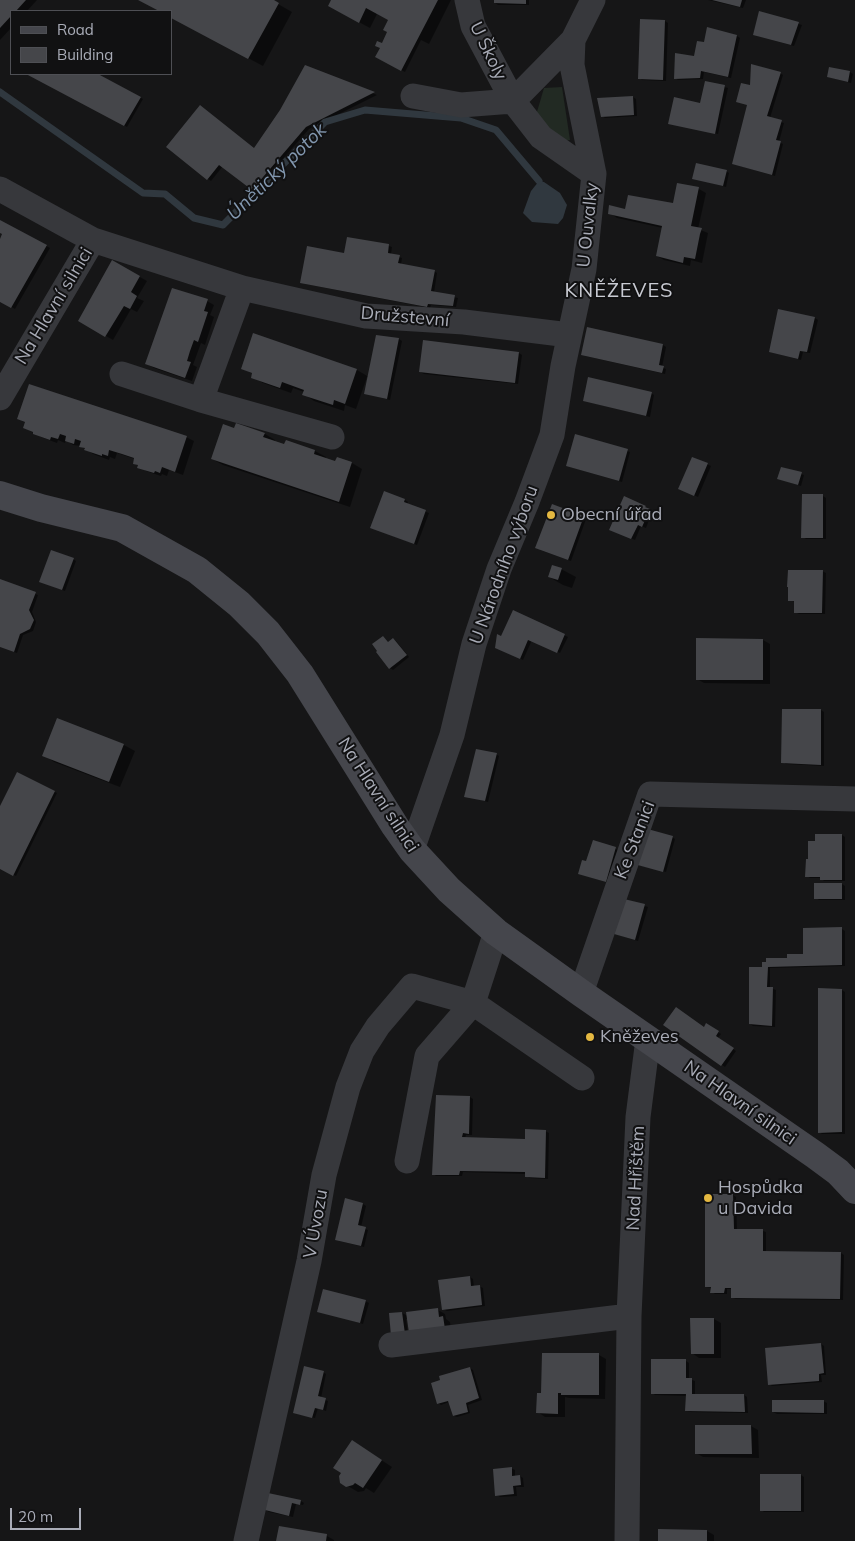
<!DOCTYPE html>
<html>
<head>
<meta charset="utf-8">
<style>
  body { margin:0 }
  #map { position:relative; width:855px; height:1541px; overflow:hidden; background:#161617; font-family:Mulish,sans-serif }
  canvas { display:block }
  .legend { position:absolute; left:10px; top:10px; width:162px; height:65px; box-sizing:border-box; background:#111112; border:1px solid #4e4f54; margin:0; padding:6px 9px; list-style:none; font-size:15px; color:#a9acb7 }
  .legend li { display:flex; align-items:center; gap:10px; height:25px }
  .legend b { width:25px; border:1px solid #4e4f54 }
  .scale { position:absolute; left:10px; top:1508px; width:71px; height:22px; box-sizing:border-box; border:2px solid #a9acb7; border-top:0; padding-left:6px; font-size:15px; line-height:18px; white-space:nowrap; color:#a9acb7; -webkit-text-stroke:4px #111112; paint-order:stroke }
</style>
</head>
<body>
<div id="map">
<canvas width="855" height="1541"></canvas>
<ul class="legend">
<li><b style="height:6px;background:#45464c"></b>Road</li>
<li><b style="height:14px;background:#45464a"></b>Building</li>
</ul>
<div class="scale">20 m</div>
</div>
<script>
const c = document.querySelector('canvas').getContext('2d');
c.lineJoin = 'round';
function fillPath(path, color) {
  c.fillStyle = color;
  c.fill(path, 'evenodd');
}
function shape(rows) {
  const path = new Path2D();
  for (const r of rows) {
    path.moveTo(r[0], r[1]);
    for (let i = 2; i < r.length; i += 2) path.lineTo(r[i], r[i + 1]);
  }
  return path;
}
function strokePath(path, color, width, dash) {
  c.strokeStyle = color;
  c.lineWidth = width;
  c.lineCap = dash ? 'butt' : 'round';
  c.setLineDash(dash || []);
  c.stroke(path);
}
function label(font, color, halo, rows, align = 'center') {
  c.font = font + ' Mulish,sans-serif';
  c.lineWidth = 4;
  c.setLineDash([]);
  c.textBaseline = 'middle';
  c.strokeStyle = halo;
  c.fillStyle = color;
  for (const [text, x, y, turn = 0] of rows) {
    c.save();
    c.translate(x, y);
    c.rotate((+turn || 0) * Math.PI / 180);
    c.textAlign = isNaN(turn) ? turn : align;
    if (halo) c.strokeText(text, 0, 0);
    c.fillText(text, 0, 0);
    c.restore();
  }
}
fillPath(shape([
  [562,87,570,140,555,142,534,122,544,88]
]), '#222a23');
fillPath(shape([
  [539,181,544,182,560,193,567,205,563,218,558,224,532,222,523,213,531,191]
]), '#30383f');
fillPath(shape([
  [0,0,37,0,27,11,11,11,11,28,0,40],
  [140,0,271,0,292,12,263,66,171,17,171,11,161,11],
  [332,0,451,0,429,44,421,40,405,72,376,57,389,32,390,20,377,14,370,28,340,12],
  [495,0,529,0,529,5,498,5,495,3],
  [708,0,746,0,743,8],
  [759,13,802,25,794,46,757,36],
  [665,21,668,23,666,81,642,80,639,78],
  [737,36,740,38,731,78,704,72,703,79,678,80,675,78,695,58,705,43],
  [305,66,377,95,309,129,255,191,223,166,211,181,208,179,201,106,254,149,281,111],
  [850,72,853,74,851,83,828,77],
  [780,73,783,75,770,118,784,123,779,142,783,144,775,176,733,164,748,105,751,87],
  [29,74,96,74,143,99,127,127],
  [706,82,728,88,718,134,670,123,701,104],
  [633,97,636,99,637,116,605,118,602,116],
  [726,171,729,173,726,187,693,178],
  [699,189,706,193,698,229,708,233,702,263,691,260,690,266,664,260,657,256,663,228,617,218,610,213,674,204],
  [0,221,50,248,15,309,1,301,0,303,0,241,4,234,0,232],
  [348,238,389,246,392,247,391,254,402,258,401,265,434,271,437,273,434,293,458,298,456,307,431,305,430,308,305,284,302,282,345,254],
  [113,262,147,281,137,298,144,301,137,312,131,309,113,340,80,321],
  [207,301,214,305,210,315,214,317,205,345,201,343,193,365,197,367,192,381,154,368,147,364],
  [815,318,818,320,810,353,803,352,801,360,770,352],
  [254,335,357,370,369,377,399,339,402,341,390,400,366,394,369,378,367,377,356,409,345,405,344,411,314,401,304,394,304,392,293,388,291,393,263,383,252,377,253,374,242,368],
  [663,345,666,347,662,367,666,369,665,374,585,356],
  [519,353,522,355,518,384,424,374,420,372],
  [651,393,654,395,650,417,584,401],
  [18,419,186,437,194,441,183,475,169,470,167,476,162,474,161,476,146,471,139,467,139,466,134,463,135,459,117,453,115,459,110,457,109,460,93,454,81,446,73,445,66,440,65,443,58,440,57,443,41,437,25,428,26,423],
  [236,425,265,434,275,440,274,442,285,446,287,441,315,451,326,457,325,459,336,463,352,463,362,469,350,507,223,465,212,459,235,429],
  [627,451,630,452,622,482,570,467],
  [693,458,711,466,698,497,683,490],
  [801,474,804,475,801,486,782,480],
  [385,493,405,500,408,502,407,505,429,513,417,545,375,529],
  [823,496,826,498,826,539,806,539,803,537],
  [624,498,645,507,652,512,646,528,641,526,635,540,614,531],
  [583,517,586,519,571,561,540,550],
  [73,559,76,561,65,591,44,583],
  [561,569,576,577,572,588,563,585,549,577],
  [822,571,826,573,825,614,799,614,795,612,796,602,789,600],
  [0,581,38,595,32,612,36,622,33,631,23,635,17,653,0,647],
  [513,611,568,637,560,653,532,640,523,660,500,649,501,637],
  [383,637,389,643,393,639,396,641,409,657,393,670,390,668,377,652],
  [763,640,770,644,770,684,704,683,697,679],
  [821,710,824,712,824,766,786,764,783,762],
  [58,720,124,745,135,751,120,787,54,762,44,755],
  [496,754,499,756,488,802,465,796],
  [17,774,57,793,16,876,0,868,0,809],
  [842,835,845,837,845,881,824,881,821,878,810,878,807,876,809,861,817,842],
  [672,837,675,839,666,872,639,865],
  [593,842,619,850,609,883,583,875],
  [816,884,842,884,845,886,845,900,819,900,816,898],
  [645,906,648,907,638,941,615,934],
  [804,929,842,929,845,931,845,966,770,968,770,988,776,990,775,1027,753,1026,750,1024,763,968,788,959,805,955],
  [842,990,845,992,845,1134,822,1134,819,1132],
  [665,1025,704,1028,707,1025,721,1034,718,1038,736,1051,725,1067],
  [470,1097,473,1099,472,1135,466,1135,465,1138,526,1140,545,1131,549,1133,548,1179,529,1178,526,1176,526,1174,463,1172,462,1176,436,1176,433,1174],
  [706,1195,733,1195,736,1197,737,1230,763,1231,766,1232,766,1252,841,1253,844,1255,843,1300,736,1299,733,1298,733,1289,727,1289,727,1294,715,1294,712,1292,712,1288,706,1287],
  [363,1204,366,1206,361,1227,368,1230,364,1247,339,1241],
  [470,1277,473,1279,474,1287,479,1286,483,1288,485,1306,447,1311,443,1309],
  [365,1301,369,1303,363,1324,319,1311],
  [438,1310,445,1314,446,1319,450,1322,451,1333,408,1319,406,1319,408,1335,390,1314,402,1313,408,1316],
  [714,1319,721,1323,721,1358,699,1358,692,1353],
  [821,1344,824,1346,826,1375,821,1375,822,1382,772,1386,769,1384,767,1349],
  [599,1355,606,1359,605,1399,569,1398,565,1397,565,1417,545,1417,538,1412,543,1394],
  [686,1361,689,1363,689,1379,695,1381,695,1395,744,1395,747,1397,748,1413,690,1412,686,1411,687,1396,655,1395,652,1393],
  [470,1368,473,1370,482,1400,468,1405,470,1413,457,1417,454,1416,449,1402,441,1405,438,1403],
  [323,1372,326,1374,321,1398,328,1401,326,1411,318,1408,315,1418,297,1414],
  [823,1401,827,1403,827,1414,777,1414,773,1412],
  [751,1426,758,1430,759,1458,703,1457,696,1453],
  [363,1448,392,1467,374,1493,366,1488,364,1491,358,1492,341,1482],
  [511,1468,515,1470,515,1477,520,1476,523,1478,524,1487,516,1487,517,1496,500,1497,497,1495],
  [801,1475,804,1477,804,1512,764,1512,761,1510],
  [269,1494,301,1501,304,1503,303,1505,296,1504,293,1517,269,1512,266,1510],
  [707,1531,714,1535,714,1541,659,1541],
  [327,1536,334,1540,334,1541,278,1541]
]), '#0007');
strokePath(shape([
  [0,92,143,193,165,194,194,218,223,225,325,122,365,110,461,118,496,130,539,181]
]), '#30383f', 7);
fillPath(shape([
  [0,0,26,0,16,11,11,11,11,16,0,28],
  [138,0,274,0,279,3,248,59,171,18,171,11,159,11],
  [331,0,438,0,401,71,375,57,380,48,375,46,377,41,382,43,387,32,383,30,388,20,366,8,359,23,328,6],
  [494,0,526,0,526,4,494,3],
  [712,0,742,0,740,7],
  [759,11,799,22,791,45,753,35],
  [640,19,665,20,663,80,638,79],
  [707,27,737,35,728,77,701,71,700,78,674,79,675,53,694,56,697,41,704,42],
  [751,64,781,72,767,116,782,120,776,140,781,141,772,175,732,164,747,105,736,102,741,83,750,85],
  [305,65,375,92,306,127,252,190,219,165,207,180,166,147,200,105,254,148,280,110],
  [829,67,850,71,848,82,827,77],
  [26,74,98,74,141,97,124,126],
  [705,81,725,85,715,134,668,124,674,97,700,103],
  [633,96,634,115,601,117,597,98],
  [696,163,727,170,723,186,692,179],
  [677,183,699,187,691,226,702,228,700,234,695,259,684,257,683,263,656,256,662,226,608,214,609,205,625,209,628,195,673,203],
  [0,220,47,245,11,308,0,302,0,239,2,234,0,233],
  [347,237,389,244,388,253,400,255,398,263,435,270,431,291,455,295,453,306,428,304,427,307,300,283,307,246,344,253],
  [112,260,140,276,131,292,137,296,130,309,124,306,105,337,78,321],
  [172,288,208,299,204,311,208,312,198,342,194,340,190,351,187,361,191,362,185,378,145,364],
  [778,309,815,317,807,352,800,351,798,359,769,352],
  [587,327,663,344,659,365,664,366,662,373,581,355],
  [253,333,357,369,345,404,334,400,333,405,302,395,304,390,282,382,280,388,251,378,252,373,241,369],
  [376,335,399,338,387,399,364,394],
  [423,340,519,352,515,383,419,372],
  [588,377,652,392,646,416,583,401],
  [29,384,187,436,175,472,162,467,160,473,155,471,154,473,137,468,138,465,133,464,134,458,122,454,109,450,108,456,102,454,102,456,84,450,85,448,79,447,81,441,75,439,74,444,65,441,66,436,60,434,58,439,51,437,50,440,33,434,33,432,23,428,25,422,17,419],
  [236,423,265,433,263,437,284,444,286,440,315,450,314,454,335,461,337,457,352,462,339,502,211,459,223,424,234,428],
  [575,434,628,449,619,481,566,466],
  [692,457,708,463,694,496,678,489],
  [781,467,802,472,798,485,777,479],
  [384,491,405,499,404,502,426,510,414,544,370,528],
  [802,494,823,494,823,538,801,538],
  [624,496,646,506,645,507,650,509,642,527,638,525,631,539,609,530],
  [552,504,584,516,568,560,535,548],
  [51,550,74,558,62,590,39,582],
  [552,565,562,568,558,580,548,577],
  [788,570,823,570,822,613,794,613,794,601,788,601,788,587,787,587],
  [0,579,36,592,29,610,34,620,30,629,20,634,14,652,0,647],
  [513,610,565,634,557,653,528,640,520,659,495,648,497,634,501,636],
  [383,636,388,642,393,638,407,655,389,669,376,652,377,651,372,644],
  [696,638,763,639,763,680,696,680],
  [782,709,821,709,821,765,781,763],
  [57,718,124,744,109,782,42,756],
  [476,749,497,753,485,801,464,797],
  [17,772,55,791,13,876,0,869,0,806],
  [644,828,673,836,663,872,634,864],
  [815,834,842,834,842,880,820,880,820,877,805,877,806,859,808,859,808,841,815,841],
  [593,840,616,847,606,882,578,874,582,860,586,861],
  [814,883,842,883,842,899,814,899],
  [624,899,645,904,635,940,614,934],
  [842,927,842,965,768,967,767,987,773,987,772,1026,749,1024,749,967,762,967,762,962,766,962,766,958,787,958,787,954,803,954,803,928],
  [818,988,842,989,842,1132,818,1133],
  [676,1007,704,1027,706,1023,719,1031,716,1036,734,1048,721,1066,663,1025],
  [436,1095,470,1096,469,1134,463,1133,462,1137,525,1139,525,1129,546,1130,545,1178,525,1177,525,1172,460,1171,459,1175,432,1175],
  [705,1194,733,1194,734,1229,763,1229,763,1251,841,1252,840,1299,731,1298,731,1288,725,1288,724,1293,710,1293,711,1287,705,1287],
  [345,1198,363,1203,358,1225,366,1227,361,1246,335,1240],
  [470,1276,471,1286,480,1285,482,1305,442,1310,438,1280],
  [323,1289,366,1300,360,1323,317,1312],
  [438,1308,439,1317,443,1316,445,1329,409,1333,406,1312],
  [402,1312,405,1334,391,1336,389,1313],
  [690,1318,714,1318,714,1354,691,1354],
  [821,1343,824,1373,819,1374,819,1381,768,1385,765,1348],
  [542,1353,599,1353,599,1395,561,1395,561,1393,558,1393,558,1414,536,1413,537,1393,541,1393],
  [651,1359,686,1359,686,1378,692,1378,692,1394,744,1394,745,1412,685,1411,686,1394,651,1394],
  [304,1366,324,1371,318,1396,326,1398,323,1410,315,1408,312,1418,293,1413],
  [470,1367,479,1398,466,1403,468,1412,453,1416,448,1401,437,1404,431,1383,440,1380,439,1376],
  [772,1400,824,1400,824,1413,772,1412],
  [695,1425,751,1425,752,1454,695,1454],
  [352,1440,382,1460,363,1488,355,1483,353,1485,346,1487,340,1483,339,1476,341,1473,333,1468],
  [512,1467,512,1476,520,1475,521,1485,513,1486,514,1494,495,1496,493,1469],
  [760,1474,801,1474,801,1511,760,1511],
  [268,1493,301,1500,300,1505,292,1503,289,1516,265,1510],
  [279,1526,327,1534,326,1541,276,1541],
  [658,1529,707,1530,707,1541,658,1541]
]), '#45464a');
strokePath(shape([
  [467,0,473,26,513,101,573,40,593,0],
  [573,40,572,65,594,174],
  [0,189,93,240,242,288,366,316,464,322,569,335],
  [122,374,201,400,332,437],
  [0,398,93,240],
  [201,400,242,288],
  [412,850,452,735,474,644,499,569,527,502,552,435,563,366,584,269,594,174,541,137,513,101,461,105,413,96],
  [581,993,650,794,855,799],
  [407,1161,427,1056,473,1003,496,932],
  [391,1345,629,1316],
  [246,1541,309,1261,324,1175,348,1087,362,1051,378,1026,412,986,473,1003,582,1078],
  [627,1541,629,1316,638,1117,648,1039]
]), '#37383c', 25);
strokePath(shape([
  [0,495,41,508,122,528,197,570,239,604,268,633,300,674,395,826,412,850,449,890,496,932,581,993,815,1155,838,1172,855,1190]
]), '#45464c', 28);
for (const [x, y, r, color] of [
  [551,515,5,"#e4b841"],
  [590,1037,5,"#e4b841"],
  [708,1198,5,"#e4b841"]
]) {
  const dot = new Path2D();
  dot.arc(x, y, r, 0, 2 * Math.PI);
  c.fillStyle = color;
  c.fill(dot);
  strokePath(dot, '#111112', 2);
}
label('18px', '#a9acb7', '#111112', [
  ["U Školy",488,51,64],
  ["U Ouvalky",588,225,-84],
  ["Na Hlavní silnici",54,306,-59],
  ["Družstevní",405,317,5],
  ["U Národního výboru",504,565,-70],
  ["Na Hlavní silnici",378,795,57],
  ["Ke Stanici",635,840,-69],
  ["Na Hlavní silnici",740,1103,35],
  ["Nad Hřištěm",636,1178,-87],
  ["V Úvozu",316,1224,-80]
]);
label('18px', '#a9acb7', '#111112', [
  ["Obecní úřad",561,515],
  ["Kněževes",600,1037],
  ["Hospůdka",718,1188],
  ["u Davida",718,1209]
], 'left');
label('italic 19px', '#8297af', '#111112', [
  ["Únětický potok",277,172,-44]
]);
c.letterSpacing = '1px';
label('20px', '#c9cbd3', '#111112', [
  ["KNĚŽEVES",619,291]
]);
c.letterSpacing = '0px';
</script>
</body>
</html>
